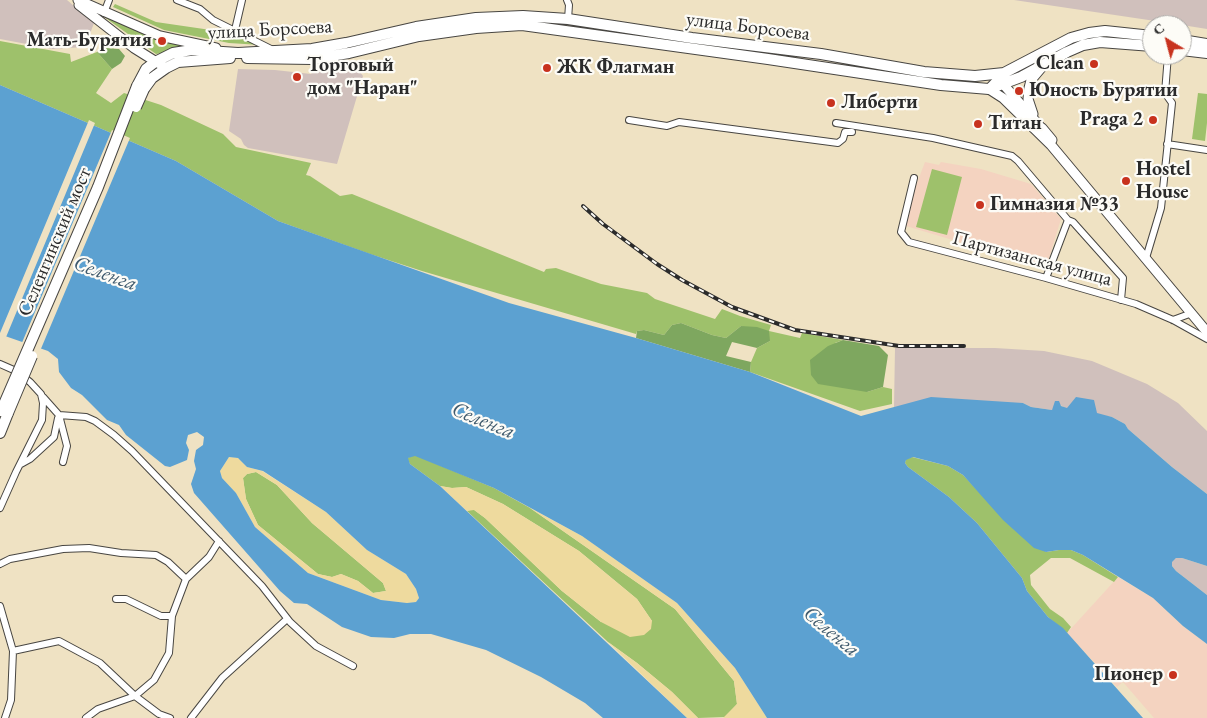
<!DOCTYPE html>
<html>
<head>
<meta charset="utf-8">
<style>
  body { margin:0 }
  #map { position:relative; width:1207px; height:718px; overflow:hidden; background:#efe2c3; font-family:"EB Garamond",serif }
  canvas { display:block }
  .north { position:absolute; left:1142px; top:15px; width:50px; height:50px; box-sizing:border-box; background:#fdfcf7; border:1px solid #a9a8a5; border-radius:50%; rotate:323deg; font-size:14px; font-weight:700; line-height:20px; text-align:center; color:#2b2b2b }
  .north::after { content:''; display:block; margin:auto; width:18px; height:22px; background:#c8321e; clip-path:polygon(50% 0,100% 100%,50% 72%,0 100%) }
</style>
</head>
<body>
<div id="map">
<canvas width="1207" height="718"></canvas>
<div class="north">С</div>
</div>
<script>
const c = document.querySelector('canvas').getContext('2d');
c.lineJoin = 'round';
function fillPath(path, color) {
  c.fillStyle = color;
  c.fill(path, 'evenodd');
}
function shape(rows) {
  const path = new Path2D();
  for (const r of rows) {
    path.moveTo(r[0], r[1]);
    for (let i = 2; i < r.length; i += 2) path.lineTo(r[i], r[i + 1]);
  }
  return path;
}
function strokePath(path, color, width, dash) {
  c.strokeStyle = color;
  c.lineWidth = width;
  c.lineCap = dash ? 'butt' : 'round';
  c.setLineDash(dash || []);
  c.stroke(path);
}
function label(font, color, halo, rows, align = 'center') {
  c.font = font + ' "EB Garamond",serif';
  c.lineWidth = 4.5;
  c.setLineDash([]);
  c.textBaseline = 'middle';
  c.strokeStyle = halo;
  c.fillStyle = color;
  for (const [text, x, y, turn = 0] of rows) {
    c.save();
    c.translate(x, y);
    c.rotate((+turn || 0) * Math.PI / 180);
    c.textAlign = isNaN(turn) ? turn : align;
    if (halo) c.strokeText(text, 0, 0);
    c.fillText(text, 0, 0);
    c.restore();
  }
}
fillPath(shape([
  [925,162,939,165,941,162,981,169,1031,184,1061,219,1046,268,906,226,914,191],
  [1118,577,1153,598,1183,626,1207,644,1207,718,1154,718,1123,682,1117,687,1067,633]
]), '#f4d3c0');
fillPath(shape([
  [0,0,67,0,94,23,85,47,53,49,0,39],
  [1014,0,1207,0,1207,29,1182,25],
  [238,69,275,70,311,74,314,70,360,72,363,76,337,164,248,148,244,145,241,139,229,131],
  [895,348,995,348,1044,351,1092,361,1147,384,1178,403,1207,431,1207,494,1172,467,1128,429,1125,424,1112,417,1100,415,1072,404,1067,409,1060,405,1055,406,1052,410,1031,407,1023,403,894,407],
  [1176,558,1182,558,1207,566,1207,595,1176,571,1172,566,1172,561]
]), '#d0c0bc');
fillPath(shape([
  [115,4,156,22,245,35,260,45,229,43,164,30,113,7],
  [93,9,155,35,155,43,159,47,166,44,170,38,205,46,156,54],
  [0,41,70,54,71,62,97,52,112,69,96,93,111,103,124,93,161,105,223,134,236,147,311,163,306,175,310,176,340,196,352,194,544,272,546,269,556,268,601,284,647,293,655,299,715,319,722,309,740,316,771,325,769,331,800,338,802,333,843,340,835,343,867,392,883,387,892,389,892,404,860,411,750,372,751,362,757,348,770,341,741,326,726,338,712,335,681,323,672,325,664,335,644,330,637,331,636,334,422,271,370,254,278,221,176,161,0,85],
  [1198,93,1207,94,1207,123,1205,141,1192,139],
  [932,169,962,177,947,235,916,227],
  [415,455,494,488,530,508,675,609,734,681,737,704,725,717,698,718,672,692,637,663,608,642,467,511,473,509,485,518,562,591,601,622,652,621,637,599,579,551,503,504,466,487,452,488,440,486,410,464,407,458],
  [912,457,948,466,963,475,979,492,1046,552,1059,550,1071,550,1083,555,1118,577,1114,582,1070,558,1051,558,1030,575,1031,585,1050,609,1063,618,1071,627,1067,633,1048,617,1027,591,1022,578,977,523,949,497,908,467,905,463,906,459],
  [256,472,277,485,312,523,383,583,386,591,373,593,358,581,341,574,332,577,318,574,258,525,246,499,243,478,247,474]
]), '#9ec16b');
fillPath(shape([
  [105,48,119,49,125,56,121,63,112,69,97,52],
  [681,323,712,335,726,338,741,326,757,327,769,331,770,341,757,348,732,342,726,356,751,362,750,372,636,338,637,331,644,330,664,335,672,325],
  [843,340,879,346,888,355,883,387,867,392,818,384,811,375,810,360,828,346]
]), '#7ea75f');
fillPath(shape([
  [229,457,238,458,247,467,262,471,326,512,367,550,406,574,416,589,419,598,416,602,407,603,381,600,308,573,255,527,236,493,222,478,220,471],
  [256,472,277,485,312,523,383,583,386,591,373,593,358,581,341,574,332,577,318,574,258,525,246,499,243,478,247,474],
  [440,486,452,488,466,487,503,504,579,551,637,599,652,621,651,629,644,635,630,637,601,622,562,591,485,518,474,510,467,511],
  [530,508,582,536,677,603,735,668,767,718,723,718,737,704,734,681,675,609],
  [608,642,637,663,672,692,698,718,687,718]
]), '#eeda9e');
fillPath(shape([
  [0,85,176,161,278,221,509,303,636,338,750,372,861,416,931,397,1023,403,1031,407,1052,410,1055,401,1059,401,1061,406,1067,408,1076,397,1094,400,1097,413,1112,417,1125,424,1128,429,1172,467,1207,494,1207,566,1182,558,1176,558,1172,562,1172,566,1176,571,1207,595,1207,644,1183,626,1153,598,1083,555,1071,550,1059,550,1046,552,1034,548,1003,520,963,475,948,466,913,457,906,460,905,463,908,467,949,497,977,523,1022,578,1027,591,1048,617,1063,628,1143,718,767,718,735,668,677,603,582,536,494,488,415,456,408,458,410,464,440,486,687,718,603,718,585,703,541,677,486,650,431,634,410,634,394,638,371,637,342,627,307,604,294,603,280,591,194,493,191,484,196,469,194,461,196,450,203,445,204,437,197,432,188,435,186,443,189,450,187,460,170,467,165,466,126,435,119,425,107,420,82,395,71,388,59,372,58,359,48,351,5,336,0,340],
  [229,457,238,458,247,467,263,471,326,512,367,550,406,574,416,589,419,598,416,602,407,603,381,600,308,573,255,527,236,493,222,478,220,471]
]), '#5ca1d1');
fillPath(shape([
  [89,120,95,123,4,342,0,343,0,333],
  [112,130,130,138,40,351,21,345]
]), '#efe2c3');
const minor = shape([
  [177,0,200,9,213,20,273,50],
  [567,0,569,5,568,19],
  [104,13,109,0],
  [235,30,242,0],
  [629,120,667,126,679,122,838,143,843,139,845,132,852,132],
  [836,123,933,138,1012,156,1018,161,1068,220,1073,222,1123,278,1121,300],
  [1167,144,1207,150],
  [914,178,901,232,909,242,1046,278,1136,304,1173,320,1207,339],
  [1146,258,1161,208,1172,103,1165,93,1168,55],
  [1046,278,1068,220],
  [1173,320,1192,313],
  [0,364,16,371,30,382,41,394,43,403,42,420,16,472,0,508],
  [43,397,59,415,67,446,63,462],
  [59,415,86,417,95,421,114,435,132,451,262,586,290,622,316,646,353,666],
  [21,464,30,459,54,437,58,418],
  [0,564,10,559,63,549,89,548,121,553,156,555,168,562,186,579,172,616,169,653,154,680,135,696,159,714,170,718],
  [186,579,209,557,219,541],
  [116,599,126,599,161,616,172,616],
  [0,606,13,651,11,700,5,718],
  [13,651,59,641,100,663,135,696],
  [86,718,98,709,135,696],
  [191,718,222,678,287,619]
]);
const tertiary = shape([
  [78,0,160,36,216,48],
  [79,5,134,48,166,68]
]);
const secondary = shape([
  [1004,73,989,89,1003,98,1051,145,1207,332],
  [997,82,1003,84,1044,131],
  [1033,114,1028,99,1029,88,1031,80,1042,67],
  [1042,128,1052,140]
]);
const primary = shape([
  [1182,40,1207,44],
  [1182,50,1207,53],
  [247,58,312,59,349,53,419,36,476,28,522,25,768,59,941,85,989,89,1021,77,1067,52,1083,45,1100,42,1152,46],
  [137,86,146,69,155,62,173,53,192,50,238,53,312,49,346,43,416,27,476,18,523,16,568,19,692,38,821,54,924,72,975,76,1004,73,1071,38,1089,33,1105,31,1152,36],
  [144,89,152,78,166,68,178,62,230,58],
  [0,433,8,413]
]);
strokePath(minor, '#484642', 8);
strokePath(tertiary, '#484642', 11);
strokePath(secondary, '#484642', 11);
strokePath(primary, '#484642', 12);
strokePath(minor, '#fff', 6);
strokePath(tertiary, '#fff', 9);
strokePath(secondary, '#fff', 9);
strokePath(primary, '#fff', 10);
const rail = shape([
  [583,206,603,224,657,264,682,280,732,307,795,330,899,346,964,346]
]);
strokePath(rail, '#2b2b2b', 4);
strokePath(rail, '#fdfcf7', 2, [5.5]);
const primaryBridge = shape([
  [136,107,144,89],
  [1,411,98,187,137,86],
  [8,413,32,356]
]);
strokePath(primaryBridge, '#484642', 12, []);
strokePath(primaryBridge, '#fff', 10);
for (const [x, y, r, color] of [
  [162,41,5,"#c8321e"],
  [1094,64,5,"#c8321e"],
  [547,68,5,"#c8321e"],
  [297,77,5,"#c8321e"],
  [1019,91,5,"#c8321e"],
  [831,103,5,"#c8321e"],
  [1153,120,5,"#c8321e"],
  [978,124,5,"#c8321e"],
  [1126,181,5,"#c8321e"],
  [980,205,5,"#c8321e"],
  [1173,675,5,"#c8321e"]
]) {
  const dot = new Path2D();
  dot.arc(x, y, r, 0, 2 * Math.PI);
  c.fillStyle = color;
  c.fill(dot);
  strokePath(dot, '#fdfcf7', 2);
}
label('20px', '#2b2b2b', '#fdfcf7', [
  ["улица Борсоева",748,27,7],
  ["улица Борсоева",270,30,-3],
  ["Селенгинский мост",55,242,-67],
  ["Партизанская улица",1032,259,15]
]);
label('bold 20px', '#2b2b2b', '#fdfcf7', [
  ["Мать-Бурятия",152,41,"right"],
  ["Clean",1084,64,"right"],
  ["Торговый",307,66],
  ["дом \"Наран\"",307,89],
  ["ЖК Флагман",557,68],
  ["Юность Бурятии",1029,91],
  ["Либерти",841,103],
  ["Praga 2",1143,120,"right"],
  ["Титан",988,124],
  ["Hostel",1136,170],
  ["House",1136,193],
  ["Гимназия №33",990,205],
  ["Пионер",1163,675,"right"]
], 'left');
label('italic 21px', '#3f5a6d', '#fdfcf7', [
  ["Селенга",105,274,20],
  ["Селенга",483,421,22],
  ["Селенга",831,632,40]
]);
</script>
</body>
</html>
